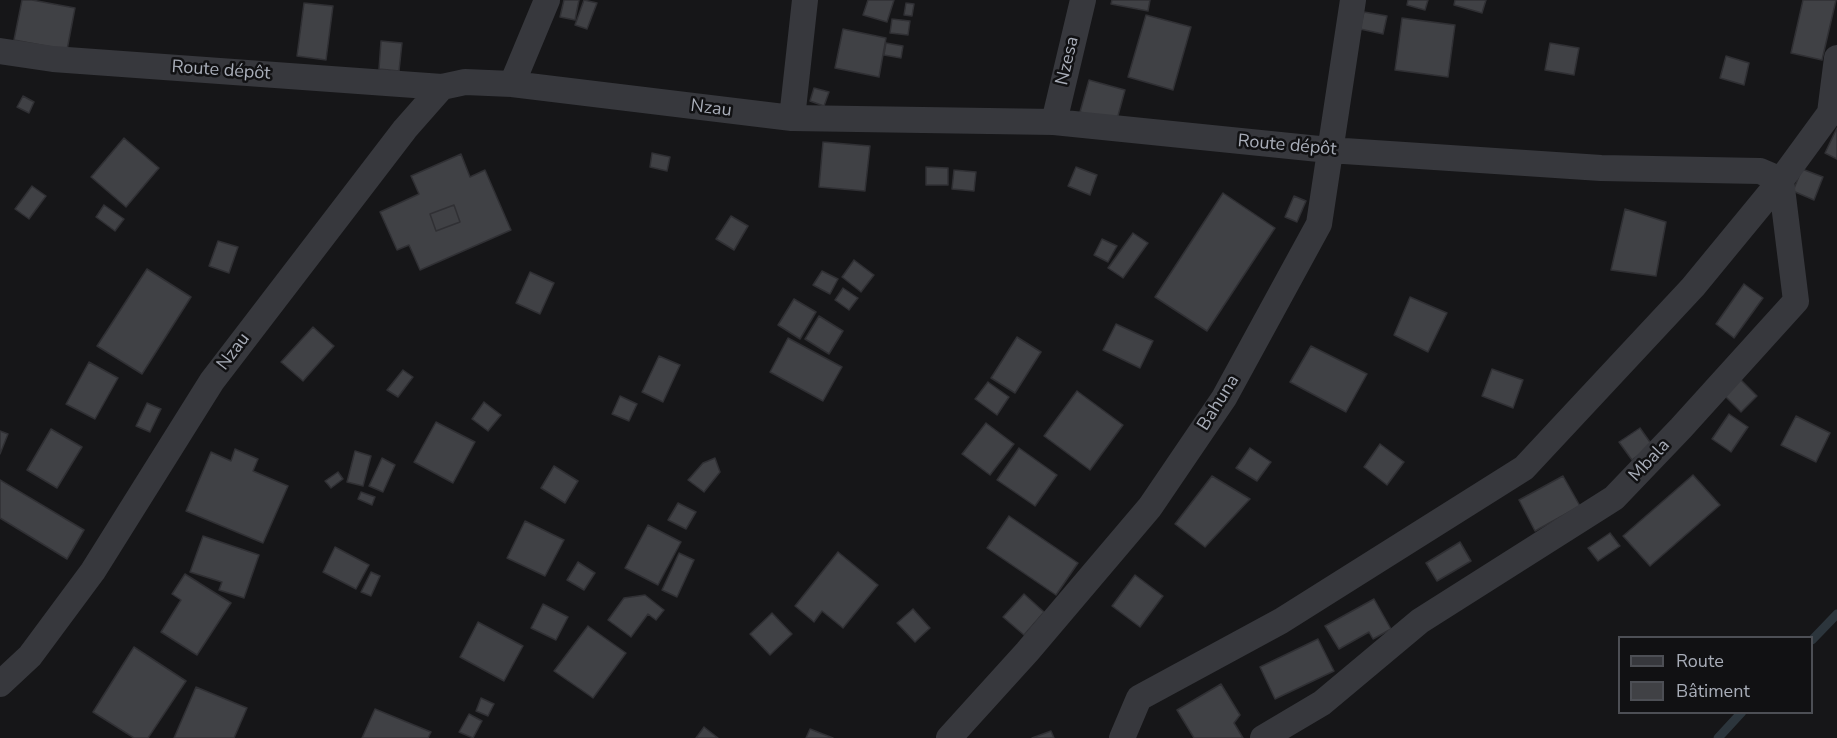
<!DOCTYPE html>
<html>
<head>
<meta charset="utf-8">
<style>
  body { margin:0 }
  #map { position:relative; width:1837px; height:738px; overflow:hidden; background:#161618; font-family:"Nunito Sans",sans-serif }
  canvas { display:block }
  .legend { position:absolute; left:1618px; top:636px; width:195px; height:78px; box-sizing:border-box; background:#111113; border:2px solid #4d4f55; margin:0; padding:8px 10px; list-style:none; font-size:18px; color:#a8adb8 }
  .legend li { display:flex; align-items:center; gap:12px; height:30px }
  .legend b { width:30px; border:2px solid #4d4f55 }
</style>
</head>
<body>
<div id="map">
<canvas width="1837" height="738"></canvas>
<ul class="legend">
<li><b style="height:8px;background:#37383d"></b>Route</li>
<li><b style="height:16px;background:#404145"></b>Bâtiment</li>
</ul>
</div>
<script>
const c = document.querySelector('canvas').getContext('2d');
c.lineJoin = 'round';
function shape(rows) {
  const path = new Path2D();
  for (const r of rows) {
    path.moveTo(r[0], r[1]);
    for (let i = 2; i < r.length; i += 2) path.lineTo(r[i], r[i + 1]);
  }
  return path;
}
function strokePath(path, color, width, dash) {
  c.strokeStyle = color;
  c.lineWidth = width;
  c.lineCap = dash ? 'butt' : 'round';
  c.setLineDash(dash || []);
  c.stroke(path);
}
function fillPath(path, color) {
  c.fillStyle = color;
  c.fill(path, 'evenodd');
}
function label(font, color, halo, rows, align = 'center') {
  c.font = font + ' "Nunito Sans",sans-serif';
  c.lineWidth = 5;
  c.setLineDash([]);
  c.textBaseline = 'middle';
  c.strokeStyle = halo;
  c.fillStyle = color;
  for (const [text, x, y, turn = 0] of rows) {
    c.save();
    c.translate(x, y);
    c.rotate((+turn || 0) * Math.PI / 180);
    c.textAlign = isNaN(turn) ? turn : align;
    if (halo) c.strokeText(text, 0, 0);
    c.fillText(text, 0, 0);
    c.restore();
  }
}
strokePath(shape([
  [1812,640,1837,614],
  [1718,738,1742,712]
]), '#2c353c', 9);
const building = shape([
  [22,0,32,0,75,8,67,50,14,40,22,0],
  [564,0,579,0,575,20,560,17,564,0],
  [584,0,597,3,587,29,575,25,584,0],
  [868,0,894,0,887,22,863,15,868,0],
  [1112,0,1150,0,1148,11,1111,4,1112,0],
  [1408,0,1428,0,1425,10,1407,5,1408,0],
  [1455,0,1486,0,1482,13,1454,5,1455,0],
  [1803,0,1836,0,1822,60,1791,53,1803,0],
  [304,3,333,6,326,60,297,56,304,3],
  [906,3,914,4,912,16,904,15,906,3],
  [1364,12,1387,16,1383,34,1360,29,1364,12],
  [1146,15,1191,27,1173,90,1128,77,1146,15],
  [1402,18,1455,25,1448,77,1395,70,1402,18],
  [892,19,910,21,908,35,890,33,892,19],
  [843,29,886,38,879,77,835,68,843,29],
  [381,41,402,43,399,71,379,69,381,41],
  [886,43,903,46,901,58,884,55,886,43],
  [1550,43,1579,48,1574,75,1545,70,1550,43],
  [1726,56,1749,63,1744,85,1720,78,1726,56],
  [1089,80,1125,90,1116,123,1080,112,1089,80],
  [814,88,829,92,824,106,810,101,814,88],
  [23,96,34,102,29,113,17,107,23,96],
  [1837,128,1837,159,1825,153,1837,128],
  [124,138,159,168,126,207,91,177,124,138],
  [823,142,870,146,865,191,819,187,823,142],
  [652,153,670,157,667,171,650,167,652,153],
  [461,154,470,177,485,170,511,230,420,270,409,245,397,250,380,212,419,194,411,176,461,154],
  [454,205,460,222,436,231,430,214,454,205],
  [926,167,948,168,948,185,926,185,926,167],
  [1076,167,1097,175,1090,195,1068,186,1076,167],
  [1802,169,1823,177,1814,200,1793,191,1802,169],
  [954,170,976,172,974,191,952,189,954,170],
  [32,186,46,196,29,219,15,209,32,186],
  [1223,193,1275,228,1207,331,1155,297,1223,193],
  [1294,196,1306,201,1297,222,1285,217,1294,196],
  [104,205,124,219,115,231,96,217,104,205],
  [454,205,460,222,436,231,430,214,454,205],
  [1625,209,1666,222,1656,276,1611,270,1625,209],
  [731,216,748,226,734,250,716,239,731,216],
  [1133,233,1148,243,1123,278,1108,268,1133,233],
  [1102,239,1117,246,1108,262,1094,255,1102,239],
  [218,241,238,247,229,273,209,266,218,241],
  [854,260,874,275,861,292,842,277,854,260],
  [147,269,191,297,142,374,97,346,147,269],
  [822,271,838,279,830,294,813,285,822,271],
  [530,272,554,283,540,314,516,303,530,272],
  [1744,284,1763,298,1734,338,1716,324,1744,284],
  [843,288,858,298,849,310,835,300,843,288],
  [1410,297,1447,313,1428,352,1394,335,1410,297],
  [794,299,816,312,800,339,778,325,794,299],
  [819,316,843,331,829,354,805,339,819,316],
  [1116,324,1153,341,1140,368,1103,350,1116,324],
  [313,327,334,346,303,381,281,362,313,327],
  [1017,337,1041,352,1015,393,991,378,1017,337],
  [788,338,842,367,823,401,770,372,788,338],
  [1311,346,1367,374,1346,412,1290,382,1311,346],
  [659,356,680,365,663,402,642,392,659,356],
  [89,362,118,378,95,419,66,404,89,362],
  [1492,369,1523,380,1513,408,1482,396,1492,369],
  [403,370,413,377,398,397,387,390,403,370],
  [1737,376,1757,396,1741,412,1721,392,1737,376],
  [988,382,1009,397,997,415,975,399,988,382],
  [1077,391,1123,425,1090,470,1044,436,1077,391],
  [620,396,637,404,629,421,612,414,620,396],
  [484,402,501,415,488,431,472,419,484,402],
  [147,403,161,409,150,432,136,426,147,403],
  [1729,414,1748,427,1731,452,1712,439,1729,414],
  [1796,416,1830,433,1816,462,1781,445,1796,416],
  [436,422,475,442,453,483,414,462,436,422],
  [986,423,1014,444,990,475,962,454,986,423],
  [1640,428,1652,445,1632,460,1619,442,1640,428],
  [51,429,82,447,57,488,27,470,51,429],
  [0,431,8,434,0,454,0,431],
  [1380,444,1404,462,1387,485,1364,467,1380,444],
  [1019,448,1057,475,1035,506,997,480,1019,448],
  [1250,448,1271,462,1257,481,1236,468,1250,448],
  [235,449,258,459,253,471,288,486,263,543,186,511,211,452,231,461,235,449],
  [355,451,371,456,363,486,347,482,355,451],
  [382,458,395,465,383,492,369,486,382,458],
  [715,458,720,472,704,492,688,480,703,463,715,458],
  [554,466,578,481,565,503,541,488,554,466],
  [338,472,343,479,331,488,325,481,338,472],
  [1693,475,1720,505,1650,566,1623,536,1693,475],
  [1212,476,1250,499,1205,547,1175,524,1212,476],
  [1563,476,1580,506,1535,531,1519,500,1563,476],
  [0,480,84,530,67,559,0,518,0,480],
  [361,492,375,497,372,505,358,499,361,492],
  [678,503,696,512,686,529,668,520,678,503],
  [1009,516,1078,563,1056,595,987,548,1009,516],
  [525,521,564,540,545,576,507,558,525,521],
  [648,525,681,542,658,585,625,568,648,525],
  [1610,533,1620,546,1598,561,1588,548,1610,533],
  [203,536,259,555,244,598,219,590,222,582,190,572,203,536],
  [1460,542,1471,561,1437,581,1426,563,1460,542],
  [335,547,369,565,356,589,323,572,335,547],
  [838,552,878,585,843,628,822,611,814,622,795,606,838,552],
  [679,553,694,560,677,597,662,590,679,553],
  [578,562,595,573,584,590,567,580,578,562],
  [371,572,380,576,371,596,361,592,371,572],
  [185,574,231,603,197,655,161,632,181,600,172,594,185,574],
  [1135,575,1163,596,1140,627,1112,606,1135,575],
  [1024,594,1044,612,1024,635,1003,617,1024,594],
  [645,595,664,610,656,620,648,614,631,637,608,620,624,598,645,595],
  [1374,599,1391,629,1373,639,1369,632,1339,649,1325,626,1374,599],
  [543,604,568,617,556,640,531,628,543,604],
  [913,609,930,628,915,642,897,623,913,609],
  [772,613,792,634,770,655,750,634,772,613],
  [478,622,523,646,504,681,460,657,478,622],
  [588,626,626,653,593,698,554,671,588,626],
  [1318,639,1334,671,1275,699,1260,667,1318,639],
  [134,647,186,681,148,738,134,738,93,712,134,647],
  [1221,684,1240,715,1234,723,1243,738,1194,738,1177,710,1221,684],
  [196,687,247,708,234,738,174,738,196,687],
  [481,698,494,704,488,716,476,711,481,698],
  [375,709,431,732,428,738,362,738,375,709],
  [469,714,482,721,473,738,459,732,469,714],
  [704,727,718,738,696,738,704,727],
  [810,729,833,738,806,738,810,729],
  [1051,731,1054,738,1032,738,1051,731]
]);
fillPath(building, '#404145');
strokePath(building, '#303034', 1.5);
strokePath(shape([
  [0,51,53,59,442,87],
  [512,84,547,0],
  [792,118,1054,122,1329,150,1601,168,1760,171,1781,180],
  [1054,122,1083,0],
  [0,684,30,656,93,571,212,381,405,129,442,87,465,82,512,84,792,118,805,0],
  [949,738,1027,652,1150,507,1224,398,1319,224,1353,0],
  [1122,738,1139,698,1281,621,1524,468,1693,287,1781,180,1830,113,1837,58],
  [1263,738,1322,703,1420,621,1614,498,1681,428,1796,301,1781,180]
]), '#37383d', 26);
label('18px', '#a8adb8', '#111113', [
  ["Nzesa",1068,61,-77],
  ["Route dépôt",221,71,4],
  ["Nzau",711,109,7],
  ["Route dépôt",1287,146,5],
  ["Nzau",234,352,-53],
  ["Bahuna",1219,403,-58],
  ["Mbala",1650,461,-47]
]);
</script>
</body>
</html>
